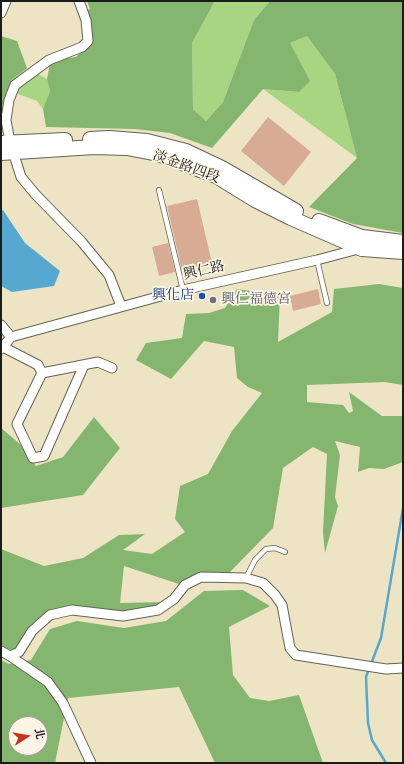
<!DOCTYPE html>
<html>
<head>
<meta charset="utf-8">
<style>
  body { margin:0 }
  #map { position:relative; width:404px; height:764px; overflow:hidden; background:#ede4c4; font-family:"IM FELL French Canon","Noto Serif TC",serif }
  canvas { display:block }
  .frame { position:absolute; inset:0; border:2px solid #1c1c1c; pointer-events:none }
  .north { position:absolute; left:8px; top:716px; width:40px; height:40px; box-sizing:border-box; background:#fcf5e5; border:1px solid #a29e95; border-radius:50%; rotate:78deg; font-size:11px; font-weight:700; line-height:16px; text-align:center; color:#1c1c1c }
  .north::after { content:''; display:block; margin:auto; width:14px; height:18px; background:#c8321e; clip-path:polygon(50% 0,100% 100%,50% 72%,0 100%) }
</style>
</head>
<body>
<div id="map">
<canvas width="404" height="764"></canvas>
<div class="frame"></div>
<div class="north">北</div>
</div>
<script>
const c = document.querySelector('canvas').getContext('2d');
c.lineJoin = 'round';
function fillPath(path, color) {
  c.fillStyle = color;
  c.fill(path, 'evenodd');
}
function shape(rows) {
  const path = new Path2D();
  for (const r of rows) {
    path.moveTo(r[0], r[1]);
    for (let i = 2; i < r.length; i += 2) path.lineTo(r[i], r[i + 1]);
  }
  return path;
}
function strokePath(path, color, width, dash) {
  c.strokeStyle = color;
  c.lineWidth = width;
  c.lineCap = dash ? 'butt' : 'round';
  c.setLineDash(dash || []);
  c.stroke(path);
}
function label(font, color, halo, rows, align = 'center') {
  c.font = font + ' "IM FELL French Canon","Noto Serif TC",serif';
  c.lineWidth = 3.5;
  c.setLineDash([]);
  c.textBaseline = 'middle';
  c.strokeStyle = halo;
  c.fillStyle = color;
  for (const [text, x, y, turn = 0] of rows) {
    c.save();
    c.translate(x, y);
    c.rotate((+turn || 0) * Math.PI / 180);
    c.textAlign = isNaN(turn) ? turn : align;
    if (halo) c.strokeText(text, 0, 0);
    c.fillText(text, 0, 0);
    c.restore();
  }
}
fillPath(shape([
  [215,1,270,1,254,20,223,102,206,121,193,109,192,43],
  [307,36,335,74,357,158,263,89,299,92,290,43],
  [27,68,47,79,50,91,43,109,37,101,10,91,11,80]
]), '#a7d582');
fillPath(shape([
  [87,1,215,1,192,43,193,109,206,121,223,102,254,20,270,1,403,1,403,233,353,224,309,207,357,158,335,74,307,36,290,43,310,81,299,92,263,89,212,148,170,133,135,129,46,127,43,109,50,91,47,79,50,63,60,59,76,57,87,46,90,33,79,13,90,9],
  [1,36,17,41,27,68,11,80,10,91,3,114,1,113],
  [379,284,403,288,403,385,385,382,307,385,307,402,343,405,349,413,353,411,349,392,382,416,403,416,403,462,384,469,369,468,358,472,360,447,335,441,340,455,335,497,338,506,325,553,323,532,327,454,313,447,283,468,273,528,229,573,179,584,124,566,120,603,164,602,157,608,104,613,72,605,42,617,13,650,1,647,1,549,44,566,83,558,119,535,145,534,123,550,152,554,185,532,175,519,180,486,208,474,232,431,262,393,248,387,237,378,234,347,204,341,171,379,136,360,146,343,182,338,186,314,209,313,225,308,237,289,280,295,278,342,332,312,334,289],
  [94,417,120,448,83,495,1,508,1,428,20,444,36,466,63,457],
  [243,590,270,606,229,627,233,675,250,698,269,701,299,695,323,763,215,763,179,687,68,698,55,763,2,763,1,660,9,664,31,660,50,629,77,621,124,628,166,621,204,591],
  [16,724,40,724,40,748,16,748]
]), '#85b670');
fillPath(shape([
  [3,210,25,243,60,271,54,286,12,292,1,286,1,211]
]), '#56a8d1');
strokePath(shape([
  [371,664,381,638,403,508],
  [369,669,366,677,368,723,372,740,386,763]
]), '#56a8d1', 2.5);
fillPath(shape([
  [268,117,311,152,284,186,241,151],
  [197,199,212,263,182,270,167,206],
  [168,243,175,272,159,276,152,247],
  [318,289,321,304,293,311,290,296]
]), '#d7ab94');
const service = shape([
  [159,190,183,290],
  [317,260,327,303],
  [246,578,255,560,266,549,275,548,285,552]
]);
const minor = shape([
  [1,13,6,1],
  [1,117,6,120,10,142,21,177,36,195,81,241,109,275,121,306],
  [6,120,9,100,15,85,49,60,82,47,88,41,86,20,79,1],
  [1,325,11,337],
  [3,347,38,365,42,373,98,362,112,368],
  [1,349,11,337,183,290,317,260,362,248],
  [42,373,17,424,33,458,44,456,84,365],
  [1,651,10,656,19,652,32,631,50,615,72,610,123,616,158,610,174,599,185,585,201,577,246,578,263,583,275,595,282,605,290,648,296,655,386,669,403,668],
  [10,656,48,682,63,703,91,763]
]);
const primary = shape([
  [90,139,109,138,147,141,186,151,222,168,296,211],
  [1,143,65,140],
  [1,153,94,147,127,148,158,154,216,176,255,200,291,218,362,249,403,252],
  [319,221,362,237,403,242]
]);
strokePath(service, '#656257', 6);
strokePath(minor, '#656257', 11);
strokePath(primary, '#656257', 16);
strokePath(service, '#fff', 4.5);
strokePath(minor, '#fff', 9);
strokePath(primary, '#fff', 14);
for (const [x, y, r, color] of [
  [202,296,4,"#1a4fb4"],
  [213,300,4,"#6b7280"]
]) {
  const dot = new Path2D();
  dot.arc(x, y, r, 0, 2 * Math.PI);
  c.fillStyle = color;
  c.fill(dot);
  strokePath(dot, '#fcf5e5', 1.5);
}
label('14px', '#1c1c1c', '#fcf5e5', [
  ["淡金路四段",186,167,20],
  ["興仁路",204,271,-13]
]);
label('14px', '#164399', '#fcf5e5', [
  ["興化店",194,296]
], 'right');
label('14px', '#5b616d', '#fcf5e5', [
  ["興仁福德宮",221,300]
], 'left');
</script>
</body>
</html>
